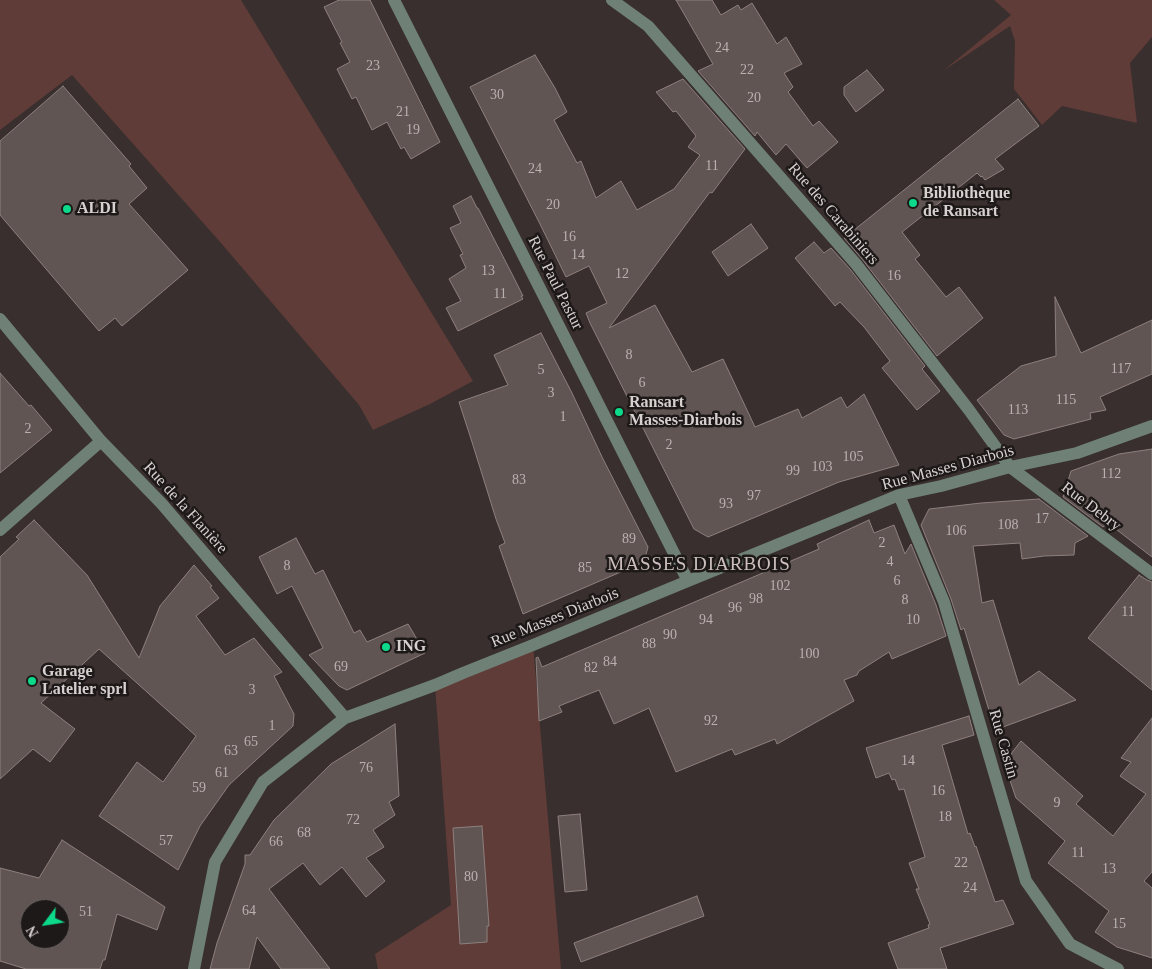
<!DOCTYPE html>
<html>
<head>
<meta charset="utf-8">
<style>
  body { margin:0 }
  #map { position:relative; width:1152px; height:969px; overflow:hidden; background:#392f2e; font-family:Georgia,serif }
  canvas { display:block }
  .north { position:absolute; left:20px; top:899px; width:50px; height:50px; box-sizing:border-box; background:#1d1918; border:1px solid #676261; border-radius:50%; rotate:239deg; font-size:14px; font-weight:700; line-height:20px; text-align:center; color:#d6d0cf }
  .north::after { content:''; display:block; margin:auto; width:18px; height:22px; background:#0cd98a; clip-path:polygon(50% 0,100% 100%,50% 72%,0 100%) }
</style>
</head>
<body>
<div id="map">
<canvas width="1152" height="969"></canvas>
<div class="north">N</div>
</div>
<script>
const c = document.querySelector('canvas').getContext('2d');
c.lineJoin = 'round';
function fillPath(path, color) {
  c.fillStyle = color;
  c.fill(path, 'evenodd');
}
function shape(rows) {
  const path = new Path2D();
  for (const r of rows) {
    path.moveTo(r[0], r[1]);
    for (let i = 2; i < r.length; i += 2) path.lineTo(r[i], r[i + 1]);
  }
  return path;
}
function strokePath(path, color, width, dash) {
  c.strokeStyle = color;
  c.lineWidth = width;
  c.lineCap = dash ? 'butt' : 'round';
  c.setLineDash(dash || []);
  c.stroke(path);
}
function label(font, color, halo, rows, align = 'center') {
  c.font = font + ' Georgia,serif';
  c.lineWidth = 5;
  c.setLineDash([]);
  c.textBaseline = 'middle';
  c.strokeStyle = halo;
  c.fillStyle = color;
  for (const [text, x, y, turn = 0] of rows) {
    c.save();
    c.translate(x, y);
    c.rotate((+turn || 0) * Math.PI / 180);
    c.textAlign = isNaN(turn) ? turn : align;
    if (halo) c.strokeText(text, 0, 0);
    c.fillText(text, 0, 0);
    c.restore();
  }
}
fillPath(shape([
  [0,0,241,0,473,381,430,404,373,430,359,405,221,243,72,75,0,130],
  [994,0,1152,0,1152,37,1130,63,1137,123,1062,106,1042,125,1014,89,1015,41,1010,26,943,71,1011,15],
  [533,645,561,969,378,969,375,954,451,905,435,685]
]), '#5f3c37');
const building = shape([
  [339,0,370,0,440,142,411,159,404,147,401,149,387,122,372,130,356,97,352,99,337,69,350,62,340,43,342,42,324,7,339,0],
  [676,0,712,0,721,15,738,5,741,10,752,3,777,44,786,37,802,64,784,73,793,87,788,92,813,126,819,121,838,142,807,168,786,144,776,155,757,132,755,136,698,71,713,64,676,0],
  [535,55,555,88,567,112,554,120,577,163,581,161,596,198,621,181,637,210,674,189,700,155,688,147,696,136,676,111,673,112,656,92,683,79,745,149,712,193,710,192,609,328,655,305,692,372,723,359,755,427,798,409,802,418,841,397,847,408,864,394,899,465,839,482,708,537,694,529,590,323,586,313,607,303,589,266,566,277,539,222,470,87,535,55],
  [867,70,884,90,856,112,844,95,844,87,867,70],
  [63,86,131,164,129,166,147,188,129,204,188,270,122,326,115,318,99,331,0,215,0,141,63,86],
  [1018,99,1039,126,995,159,1004,169,985,180,982,176,981,177,977,173,902,232,920,255,915,259,946,297,959,287,983,318,937,356,862,259,844,238,1018,99],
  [471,196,477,208,478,208,512,274,523,296,521,296,523,299,458,331,446,308,461,301,449,279,466,268,460,255,463,254,450,228,461,223,453,206,471,196],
  [751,224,768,248,728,276,712,252,751,224],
  [814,242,824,253,831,248,850,269,925,366,922,369,940,391,917,410,882,368,890,361,864,327,840,302,835,306,795,258,814,242],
  [1055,297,1081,353,1152,320,1152,374,1100,397,1106,410,1090,413,1091,419,1014,439,1004,435,977,400,1021,366,1056,356,1055,297],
  [541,333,572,393,603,459,648,547,644,562,523,614,499,546,505,543,496,519,472,442,459,402,508,385,494,355,541,333],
  [0,373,29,406,31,405,52,430,0,473,0,373],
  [1152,449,1152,557,1108,523,1103,527,1063,497,1071,471,1119,454,1152,449],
  [1039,499,1088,536,1075,543,1074,555,1044,556,1022,559,1020,543,973,546,982,603,993,600,1019,685,1039,671,1076,700,995,730,964,628,961,630,951,599,921,525,929,509,981,503,1039,499],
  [34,520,87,575,139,658,160,606,194,565,212,586,210,587,219,598,196,616,225,655,254,638,282,672,274,676,294,714,293,726,229,785,200,826,178,870,99,816,137,762,163,782,196,736,99,649,41,703,75,729,50,762,33,749,0,779,0,557,19,539,16,537,34,520],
  [869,520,874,533,894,525,905,554,911,544,936,605,946,636,892,659,889,652,859,671,857,675,844,680,854,701,777,744,775,739,735,755,732,749,676,772,649,708,614,724,599,690,559,706,562,712,539,721,536,658,538,657,542,667,819,549,817,544,869,520],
  [296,538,315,574,323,570,354,633,360,630,367,642,408,624,425,653,347,690,339,686,309,655,323,648,292,586,277,594,259,557,296,538],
  [1139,575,1147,580,1152,582,1152,690,1088,638,1139,575],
  [969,716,974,735,942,745,968,834,970,833,975,847,976,846,995,902,1003,900,1014,924,940,948,947,969,898,969,888,943,929,928,928,925,930,924,916,889,919,889,909,863,925,857,904,789,899,790,895,779,892,780,889,773,876,778,866,748,969,716],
  [1152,718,1152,872,1144,881,1152,888,1152,958,1117,947,1095,932,1109,911,1048,863,1065,841,1016,798,1004,763,1021,741,1083,796,1076,804,1113,836,1146,794,1120,776,1131,762,1121,758,1152,718],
  [395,724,399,796,389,802,395,815,373,830,384,847,366,858,385,881,366,897,342,867,320,885,303,863,269,889,330,969,281,969,257,937,249,969,210,969,217,943,245,864,245,855,250,855,274,820,331,764,395,724],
  [580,814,587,890,565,892,558,816,580,814],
  [482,826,489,926,487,926,487,942,460,944,453,828,482,826],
  [62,840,165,907,157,930,117,914,105,960,103,960,100,969,26,969,0,961,0,868,39,878,62,840],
  [30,909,60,909,60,939,30,939,30,909],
  [697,896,704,916,581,962,574,943,697,896]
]);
fillPath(building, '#615554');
strokePath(building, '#8d807e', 1);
strokePath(shape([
  [394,0,688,581],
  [612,0,648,26,856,264,969,410,1010,467,1152,574],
  [0,319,101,441,162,504,345,718],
  [899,495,944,602,1026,881,1070,944,1118,969],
  [0,530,101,441],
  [194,969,215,862,263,782,345,718,435,685,463,673,533,645,688,581,899,495,941,486,1010,467,1077,453,1152,426]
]), '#6f8176', 12);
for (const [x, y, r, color] of [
  [913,203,5,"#0cd98a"],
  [67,209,5,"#0cd98a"],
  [619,412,5,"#0cd98a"],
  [386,647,5,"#0cd98a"],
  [32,681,5,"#0cd98a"]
]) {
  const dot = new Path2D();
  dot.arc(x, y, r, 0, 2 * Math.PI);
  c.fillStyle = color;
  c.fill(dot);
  strokePath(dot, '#1d1918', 2);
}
label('14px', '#b9b1b0', null, [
  ["24",722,48],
  ["23",373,66],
  ["22",747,70],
  ["30",497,95],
  ["20",754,98],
  ["21",403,112],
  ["19",413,130],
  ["11",712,166],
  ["24",535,169],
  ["20",553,205],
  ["16",569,237],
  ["14",578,255],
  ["13",488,271],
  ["12",622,274],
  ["16",894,276],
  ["11",500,294],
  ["8",629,355],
  ["117",1121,369],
  ["5",541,370],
  ["6",642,383],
  ["3",551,393],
  ["115",1066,400],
  ["113",1018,410],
  ["1",563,417],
  ["2",28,429],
  ["2",669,445],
  ["105",853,457],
  ["103",822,467],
  ["99",793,471],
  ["112",1111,474],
  ["83",519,480],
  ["97",754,496],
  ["93",726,504],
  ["17",1042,519],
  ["108",1008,525],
  ["106",956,531],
  ["89",629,539],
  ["2",882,543],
  ["4",890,562],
  ["8",287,566],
  ["85",585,568],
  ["6",897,581],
  ["102",780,586],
  ["98",756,599],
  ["8",905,600],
  ["96",735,608],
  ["11",1128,612],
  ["94",706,620],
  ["10",913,620],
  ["90",670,635],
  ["88",649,644],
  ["100",809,654],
  ["84",610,662],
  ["69",341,667],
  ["82",591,668],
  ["3",252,690],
  ["92",711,721],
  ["1",272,726],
  ["65",251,742],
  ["63",231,751],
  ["14",908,761],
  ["76",366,768],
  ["61",222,773],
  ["59",199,788],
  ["16",938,791],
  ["9",1057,803],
  ["18",945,817],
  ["72",353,820],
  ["68",304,833],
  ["57",166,841],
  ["66",276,842],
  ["11",1078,853],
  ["22",961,863],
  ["13",1109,869],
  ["80",471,877],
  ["24",970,888],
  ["64",249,911],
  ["51",86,912],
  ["15",1119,924]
]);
label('bold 16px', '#d6d0cf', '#1d1918', [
  ["Bibliothèque",923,194],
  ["de Ransart",923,212],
  ["ALDI",77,209],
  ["Ransart",629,403],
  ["Masses-Diarbois",629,421],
  ["ING",396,647],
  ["Garage",42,672],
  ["Latelier sprl",42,690]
], 'left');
label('16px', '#d6d0cf', '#1d1918', [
  ["Rue des Carabiniers",833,214,49],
  ["Rue Paul Pastur",555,283,63],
  ["Rue Masses Diarbois",948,468,-15],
  ["Rue Debry",1091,507,37],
  ["Rue de la Flanière",185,508,48],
  ["Rue Masses Diarbois",555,618,-22],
  ["Rue Castin",1003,744,74]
]);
c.letterSpacing = '1px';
label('19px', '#cbbebc', '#1d1918', [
  ["MASSES DIARBOIS",699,565]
]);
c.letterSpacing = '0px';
</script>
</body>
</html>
